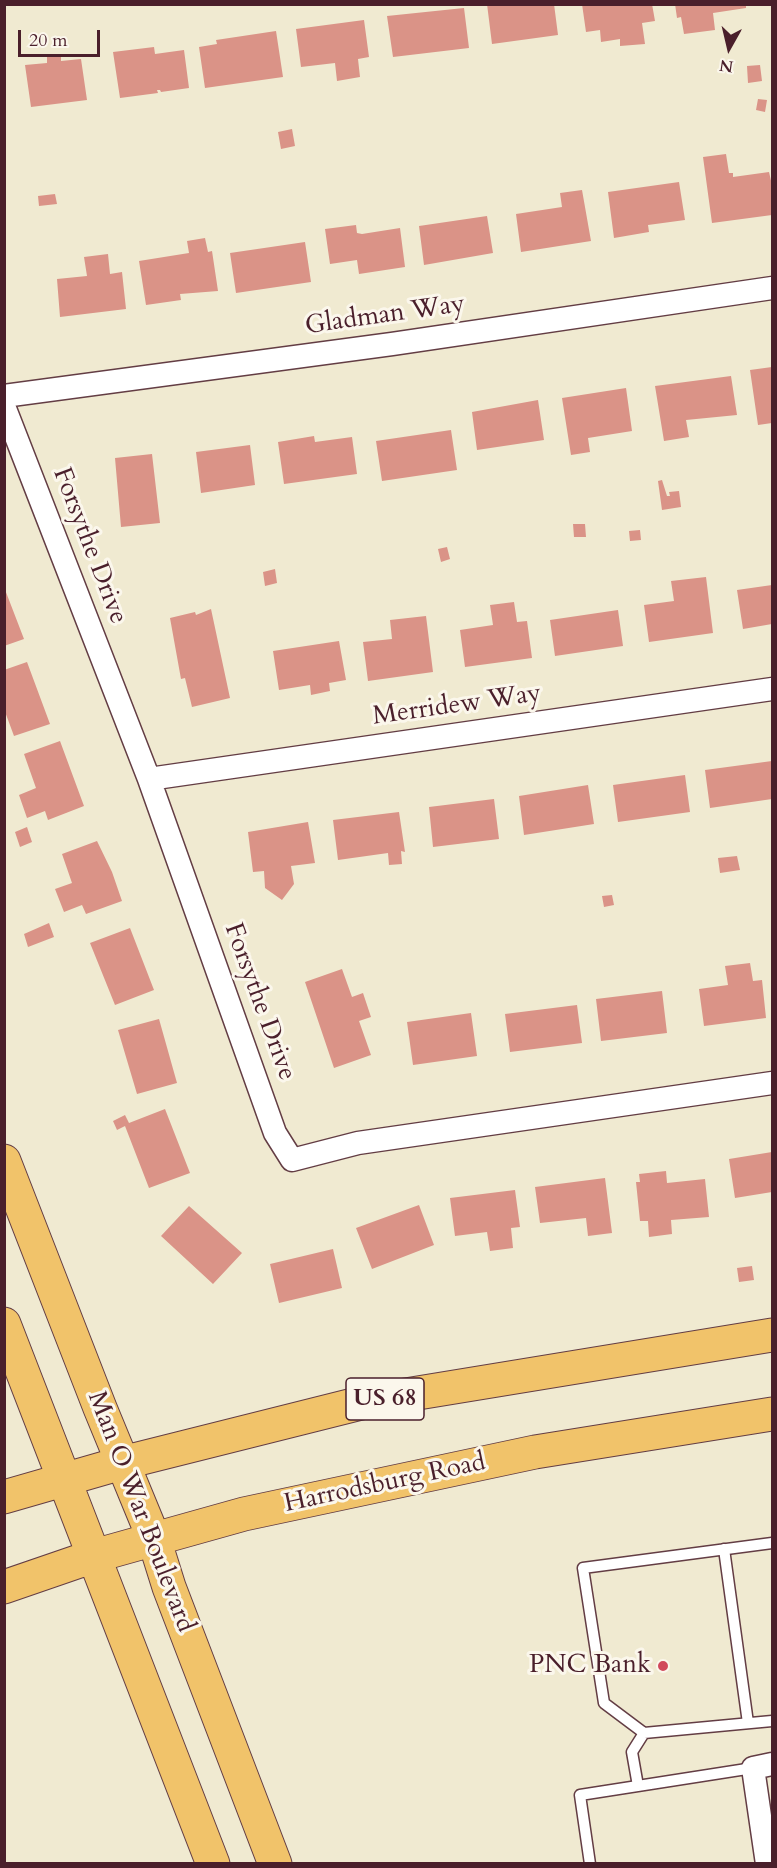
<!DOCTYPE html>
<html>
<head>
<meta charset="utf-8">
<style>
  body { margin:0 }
  #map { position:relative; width:777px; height:1868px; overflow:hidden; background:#f0ead1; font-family:Cardo,serif }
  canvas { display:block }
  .frame { position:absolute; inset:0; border:6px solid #4a1f2b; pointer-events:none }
  .north { position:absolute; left:699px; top:18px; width:60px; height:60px; -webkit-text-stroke:4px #fbf7ec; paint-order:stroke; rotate:188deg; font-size:16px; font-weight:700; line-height:24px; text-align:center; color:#4a1f2b }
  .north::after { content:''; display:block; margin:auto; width:21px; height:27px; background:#4a1f2b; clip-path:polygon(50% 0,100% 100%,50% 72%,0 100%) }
  .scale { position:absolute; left:18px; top:30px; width:82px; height:27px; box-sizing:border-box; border:3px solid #4a1f2b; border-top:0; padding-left:8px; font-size:18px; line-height:21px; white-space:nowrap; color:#4a1f2b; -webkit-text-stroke:4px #fbf7ec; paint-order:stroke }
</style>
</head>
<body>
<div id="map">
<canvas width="777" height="1868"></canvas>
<div class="frame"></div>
<div class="north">N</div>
<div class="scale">20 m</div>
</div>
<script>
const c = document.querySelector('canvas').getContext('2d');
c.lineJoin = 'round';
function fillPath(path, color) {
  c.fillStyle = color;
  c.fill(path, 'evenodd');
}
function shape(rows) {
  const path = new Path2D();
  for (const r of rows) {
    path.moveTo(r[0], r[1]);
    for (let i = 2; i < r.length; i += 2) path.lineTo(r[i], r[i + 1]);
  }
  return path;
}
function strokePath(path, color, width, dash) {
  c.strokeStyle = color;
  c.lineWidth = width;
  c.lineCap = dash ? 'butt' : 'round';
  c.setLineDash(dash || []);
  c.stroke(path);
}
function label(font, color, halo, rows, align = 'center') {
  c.font = font + ' Cardo,serif';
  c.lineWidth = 6;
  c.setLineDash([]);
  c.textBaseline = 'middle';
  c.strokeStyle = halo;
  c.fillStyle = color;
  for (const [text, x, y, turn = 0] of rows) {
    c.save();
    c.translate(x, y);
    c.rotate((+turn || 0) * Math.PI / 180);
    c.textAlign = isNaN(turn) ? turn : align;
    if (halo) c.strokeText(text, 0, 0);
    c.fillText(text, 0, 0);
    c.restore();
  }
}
fillPath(shape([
  [487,4,554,4,558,35,492,44],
  [582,4,652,4,655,21,642,23,645,44,620,46,620,39,601,42,600,30,586,32],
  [675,4,746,4,746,8,713,13,715,30,684,34,681,17,677,18],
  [464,8,469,48,393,57,387,16],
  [364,20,369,57,358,59,360,77,337,81,335,63,301,67,296,29],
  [276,31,283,77,205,88,199,47,217,44,216,40],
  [154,47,155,54,184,50,189,88,161,92,160,90,157,90,158,93,120,98,113,52],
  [61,55,61,61,81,59,87,100,31,107,25,65,47,63,47,57],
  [760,65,762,81,748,83,747,66],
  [758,99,767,100,765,112,756,110],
  [292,129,295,146,281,149,278,132],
  [726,154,729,173,733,173,733,177,769,172,772,185,772,215,712,223,703,157],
  [679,182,685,220,648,225,649,232,614,238,608,192],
  [582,190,591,241,521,252,516,214,562,207,560,193],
  [55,194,57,204,39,206,38,196],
  [487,216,493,253,424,265,419,226],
  [356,225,357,233,362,234,400,228,405,267,359,274,357,260,330,264,325,229],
  [205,238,208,252,212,251,218,291,180,294,181,300,146,305,139,261,189,253,187,241],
  [305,242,311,282,236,293,230,253],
  [108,254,110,274,122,272,126,309,60,317,57,279,87,276,84,257],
  [772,367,772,423,758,425,750,370],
  [731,376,737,415,686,420,689,437,664,441,655,386],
  [626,388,632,431,588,438,590,452,571,455,562,398],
  [538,400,544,440,477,450,472,412],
  [451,430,457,470,382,481,376,441],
  [314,436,315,442,352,437,357,474,284,484,278,442],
  [250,445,255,485,201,493,196,452],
  [152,454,160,523,121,527,115,458],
  [662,480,667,496,670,496,669,492,679,491,681,507,662,510,658,481],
  [573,524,585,524,586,537,574,537],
  [640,530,641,540,630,541,629,531],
  [447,547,450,559,441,562,438,549],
  [275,569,277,583,265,586,263,572],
  [706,577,713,633,649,642,644,605,674,601,671,581],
  [772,585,772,624,743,629,737,590],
  [4,587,24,639,4,646],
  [514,602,517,622,527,621,532,658,465,667,460,630,493,625,490,605],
  [211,609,230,698,192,707,185,678,181,679,170,618,195,612,196,615],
  [618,610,623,646,555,656,550,620],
  [426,616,433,672,368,681,363,642,392,639,390,620],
  [339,641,346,680,329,683,330,691,311,695,310,685,279,690,273,651],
  [27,662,50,724,14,736,4,709,4,670],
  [60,741,84,806,48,820,45,811,27,818,19,795,36,788,24,754],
  [772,761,772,799,710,808,705,770],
  [685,775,690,812,618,822,613,785],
  [588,785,594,824,524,835,519,796],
  [494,799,499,839,433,847,429,807],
  [399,812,405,852,401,851,402,864,389,865,388,853,338,860,333,820],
  [308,822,315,863,291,866,294,884,282,900,265,888,264,871,253,872,248,832],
  [27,827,32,842,20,847,15,832],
  [97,841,112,872,122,901,86,914,82,905,64,912,55,889,72,883,62,854],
  [737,856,740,870,720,873,718,858],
  [612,895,614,905,604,907,602,896],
  [49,923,54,937,28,947,24,934],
  [130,928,154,990,115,1005,90,943],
  [750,963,753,981,762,980,766,1018,704,1026,699,989,728,985,725,966],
  [342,969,352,997,363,993,371,1017,359,1021,371,1055,334,1068,305,982],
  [662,991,667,1033,601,1041,596,999],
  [577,1005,582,1043,510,1052,505,1014],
  [471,1013,477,1056,413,1065,407,1022],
  [159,1019,177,1083,137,1094,118,1030],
  [165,1109,190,1173,149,1188,125,1126,117,1130,113,1121,125,1115,129,1123],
  [772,1152,772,1192,735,1198,729,1159],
  [666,1171,667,1183,705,1179,709,1217,671,1220,672,1234,649,1237,648,1221,640,1221,636,1182,640,1182,639,1174],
  [605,1178,612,1233,588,1236,586,1218,540,1223,535,1187],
  [515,1190,520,1227,511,1228,513,1248,490,1251,487,1232,455,1236,450,1198],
  [419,1205,434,1245,372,1269,356,1228],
  [189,1206,242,1253,213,1284,161,1236],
  [333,1249,342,1288,279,1303,270,1264],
  [752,1266,754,1280,739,1282,737,1268]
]), '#da9387');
const service = shape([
  [772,1543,583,1568,604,1703,644,1733,772,1721],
  [724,1549,748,1723],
  [638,1786,632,1752,644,1733],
  [590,1864,580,1795,753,1768]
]);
const minor = shape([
  [4,396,392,344,772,288],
  [4,406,149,779,275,1133,292,1160,358,1143,772,1083],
  [149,779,772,689],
  [767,1864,753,1768,772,1764]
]);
const primary = shape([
  [4,1161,100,1408,154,1539,169,1587,275,1864],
  [4,1324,213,1864],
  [4,1497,122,1463,369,1401,772,1335],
  [4,1587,94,1556,244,1514,535,1452,772,1414]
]);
strokePath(service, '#633d44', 13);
strokePath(minor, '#633d44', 25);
strokePath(primary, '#633d44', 35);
strokePath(service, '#fff', 10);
strokePath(minor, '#fff', 22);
strokePath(primary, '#f1c36a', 33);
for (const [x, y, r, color] of [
  [663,1666,6,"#d1495b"]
]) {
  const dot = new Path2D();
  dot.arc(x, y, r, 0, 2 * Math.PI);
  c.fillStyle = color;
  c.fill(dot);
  strokePath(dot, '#fbf7ec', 2);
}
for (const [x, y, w] of [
  [385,1399,78]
]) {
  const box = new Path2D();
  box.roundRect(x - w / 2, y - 21, w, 42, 4.5);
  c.fillStyle = '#fbf7ec';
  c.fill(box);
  strokePath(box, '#4a1f2b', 1.5);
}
label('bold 24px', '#4a1f2b', null, [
  ["US 68",385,1399]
]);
label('26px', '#4a1f2b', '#fbf7ec', [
  ["Gladman Way",385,316,-8],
  ["Forsythe Drive",89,546,69],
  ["Merridew Way",457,706,-8],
  ["Forsythe Drive",259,1002,70],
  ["Harrodsburg Road",385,1484,-12],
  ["Man O War Boulevard",140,1512,69]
]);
label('26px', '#4a1f2b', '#fbf7ec', [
  ["PNC Bank",651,1666]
], 'right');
</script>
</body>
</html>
